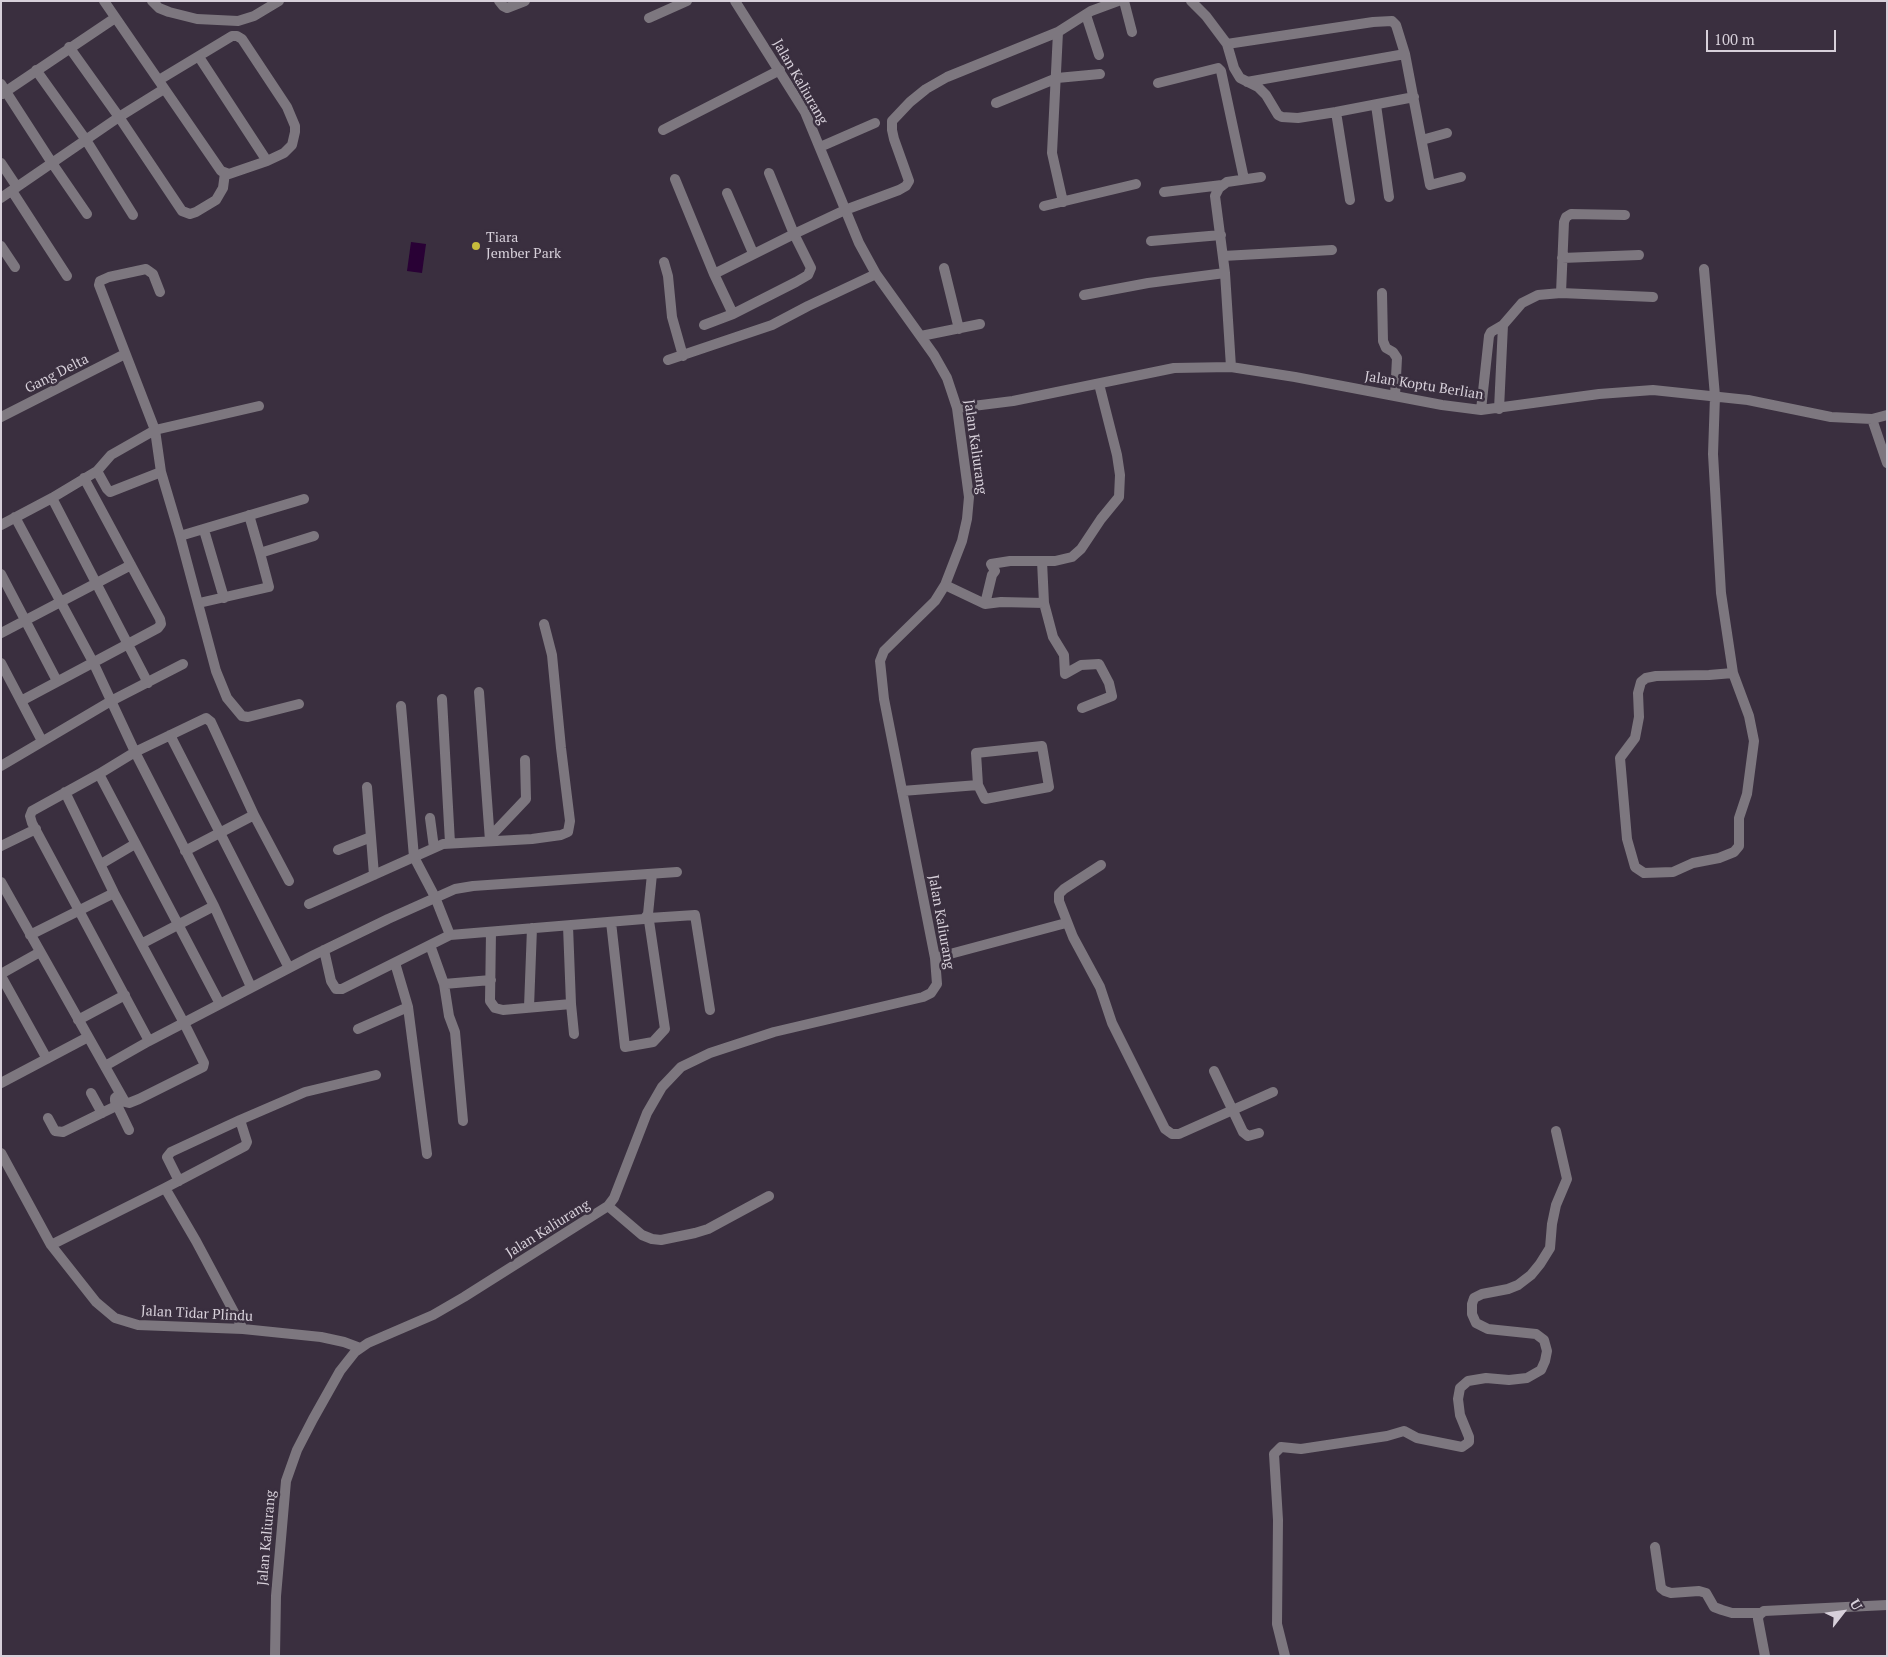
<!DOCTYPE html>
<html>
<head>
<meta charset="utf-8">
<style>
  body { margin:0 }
  #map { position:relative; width:1888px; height:1657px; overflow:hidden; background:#3a2f3f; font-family:"PT Serif",serif }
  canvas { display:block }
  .frame { position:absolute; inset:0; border:2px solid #d7d0da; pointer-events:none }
  .north { position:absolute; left:1818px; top:1587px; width:50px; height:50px; -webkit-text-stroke:4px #3a2f3f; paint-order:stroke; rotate:60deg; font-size:14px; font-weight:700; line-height:20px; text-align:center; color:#d7d0da }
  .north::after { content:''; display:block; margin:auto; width:18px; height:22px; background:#d7d0da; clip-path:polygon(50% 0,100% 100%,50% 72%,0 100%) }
  .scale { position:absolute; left:1706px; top:30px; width:130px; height:22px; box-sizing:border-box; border:2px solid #d7d0da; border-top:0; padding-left:6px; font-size:15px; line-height:18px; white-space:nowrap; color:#d7d0da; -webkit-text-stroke:4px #3a2f3f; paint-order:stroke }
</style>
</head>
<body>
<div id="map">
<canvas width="1888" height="1657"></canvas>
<div class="frame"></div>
<div class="north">U</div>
<div class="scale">100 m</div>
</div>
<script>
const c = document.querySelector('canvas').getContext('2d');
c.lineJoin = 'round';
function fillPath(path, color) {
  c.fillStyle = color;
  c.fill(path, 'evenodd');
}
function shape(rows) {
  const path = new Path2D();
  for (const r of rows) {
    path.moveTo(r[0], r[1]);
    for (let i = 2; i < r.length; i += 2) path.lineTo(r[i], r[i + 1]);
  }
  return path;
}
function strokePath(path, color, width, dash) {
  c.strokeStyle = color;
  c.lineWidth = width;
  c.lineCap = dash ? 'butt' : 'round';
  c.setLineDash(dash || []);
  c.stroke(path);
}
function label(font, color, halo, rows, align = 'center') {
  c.font = font + ' "PT Serif",serif';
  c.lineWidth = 5;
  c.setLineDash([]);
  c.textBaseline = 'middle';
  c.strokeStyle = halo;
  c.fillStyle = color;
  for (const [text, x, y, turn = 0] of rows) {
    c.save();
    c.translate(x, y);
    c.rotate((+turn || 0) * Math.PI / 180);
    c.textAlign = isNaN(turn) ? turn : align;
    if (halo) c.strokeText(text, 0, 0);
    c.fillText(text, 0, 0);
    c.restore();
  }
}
fillPath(shape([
  [411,242,426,244,422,273,407,271]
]), '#290135');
strokePath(shape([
  [104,1,221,171,229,174,267,161,284,153,292,145,295,132,295,126,287,107,242,39,237,36,232,36,159,80],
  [152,1,159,8,169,12,197,19,238,21,254,16,279,1],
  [499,1,503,6,507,8,525,1],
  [1124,1,1132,32],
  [1191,1,1206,16,1227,44,1234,68,1240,78,1258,87,1266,95,1278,115,1282,117,1298,118,1336,112,1414,97],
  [1086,15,1099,55],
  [649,18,687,1],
  [1058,32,1052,153,1063,202],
  [1227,44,1373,22,1392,21,1396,25,1405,54,1430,185,1461,177],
  [69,47,119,117,182,211,190,214,196,212,216,200,223,188,225,173],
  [199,57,267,161],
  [36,70,86,140,133,215],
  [1247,82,1405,54],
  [1158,83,1218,68,1221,71,1244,179],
  [1,84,52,163,87,214],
  [2,94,115,18],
  [996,103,1057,78,1100,74],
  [1376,105,1389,197],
  [1336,112,1350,200],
  [663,130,780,70],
  [1422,140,1447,133],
  [820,147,875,123],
  [1,163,17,187],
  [769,173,794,234,845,210,899,190,906,186,909,181,894,139,892,130,892,121,910,102,926,89,947,77,1058,32,1091,11,1118,1],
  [675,179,714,274,733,314],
  [12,191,67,276],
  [1164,192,1222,185],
  [727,193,753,253],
  [1,198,119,117,164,89],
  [1044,206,1136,184],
  [1151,241,1221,235],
  [1,246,15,267],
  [1223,256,1332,250],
  [1562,258,1639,255],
  [664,262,668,276,672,317,683,356],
  [944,268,959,329],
  [1704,269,1715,396,1713,454,1721,593,1733,673,1749,716,1754,741,1747,794,1739,818,1739,846,1734,852,1719,858,1693,863,1673,872,1644,873,1635,867,1627,839,1620,758,1635,738,1639,717,1638,693,1641,682,1646,678,1656,676,1709,675,1733,673],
  [160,292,153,274,146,269,109,277,100,281,99,285,155,430,161,472,180,536,216,671,227,698,242,716,248,717,299,704],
  [1382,293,1383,341,1386,348,1393,352,1397,358,1395,396],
  [1561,293,1564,222,1566,217,1571,214,1625,215],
  [1084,295,1148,283,1225,273],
  [704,325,733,314,796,282,808,275,811,268,794,234,714,274],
  [921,336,980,324],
  [668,360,772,325,808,306,876,274],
  [1231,367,1225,273,1215,196,1219,188,1227,182,1261,177],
  [957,408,1013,401,1174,368,1231,367,1295,377,1442,405,1481,410,1599,394,1653,390,1748,400,1831,417,1872,419,1887,415],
  [1499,409,1503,325,1522,303,1538,295,1561,293,1653,297],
  [1481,410,1489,336,1491,332,1503,325],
  [1,417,125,354],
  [1872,419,1887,463],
  [97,471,107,489,110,492,161,472],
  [52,498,148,683],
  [249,515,260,553,314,536],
  [15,517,93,662,135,752,214,906,251,987],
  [1,525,52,498,97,471,111,455,155,430,259,406],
  [204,530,224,598],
  [180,536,304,499],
  [1042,561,1044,603,1053,637,1064,655,1065,674,1081,665,1099,664,1109,683,1112,696,1082,708],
  [1,574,57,681],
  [945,585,985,604,1001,602,1044,603],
  [199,603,269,587,260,553],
  [985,604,992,575,995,571,991,564,1010,561,1055,561,1072,557,1081,549,1101,519,1119,497,1120,475,1117,455,1099,384],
  [1,633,131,565],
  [1,663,42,741],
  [479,692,490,841],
  [442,699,450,843],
  [21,701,158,628,161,624,160,619,84,478],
  [401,706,414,857,435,897,450,935],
  [170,735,289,968],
  [1,766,111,701,183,664],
  [99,774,220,1004],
  [367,787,374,875],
  [902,791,978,785,985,799,1049,787,1042,746,976,753,978,785],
  [430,818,434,848],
  [490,837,526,799,525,760],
  [1,846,36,829],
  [338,850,371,837],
  [185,851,254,815],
  [101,864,135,844],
  [1101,865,1064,889,1059,894,1059,901,1073,937,1100,987,1112,1023,1165,1129,1172,1134,1179,1134,1273,1092],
  [1,882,125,1102,129,1103,139,1099,203,1067,204,1063,184,1023,114,893,65,792],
  [309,904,443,844,532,839,561,835,568,832,570,821,561,748,552,655,544,624],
  [649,918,695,915,710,1010],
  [611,922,625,1047,653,1042,665,1029,648,914],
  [568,926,571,1004,574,1034],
  [491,932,490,1001,495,1008,503,1010,571,1004],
  [30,935,114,893],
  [143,943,214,906],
  [430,945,444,984,449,1016,455,1032,463,1121],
  [324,950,331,981,336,989,342,989,450,935,644,919,648,914,652,874],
  [935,958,1066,923],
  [395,963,408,1007,427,1154],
  [1,974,40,952],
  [1,976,47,1059],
  [444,984,491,980],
  [529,1007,532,928],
  [78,1020,125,995],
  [358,1029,408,1007],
  [149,1041,32,823,30,816,32,811,99,774,135,752,206,718,211,722,254,815,289,881],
  [105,1066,149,1041,314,955,388,919,455,889,473,886,677,872],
  [1214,1071,1243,1132,1248,1136,1259,1133],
  [1,1083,88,1037],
  [91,1093,102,1113],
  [120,1094,115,1098,115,1101,129,1130],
  [48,1118,55,1131,63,1132,116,1106],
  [1,1153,51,1245,96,1302,115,1318,138,1325,243,1329,321,1337,344,1342,360,1348],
  [179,1181,167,1157,171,1152,240,1120],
  [165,1188,196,1241,243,1329],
  [608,1206,642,1235,652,1239,661,1240,695,1233,708,1229,769,1196],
  [51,1245,165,1188,245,1146,247,1142,240,1120,305,1092,376,1075],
  [1655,1547,1661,1588,1665,1591,1671,1593,1699,1591,1706,1593,1714,1607,1722,1610,1732,1613,1761,1613],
  [275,1656,276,1596,286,1481,297,1450,313,1419,340,1371,355,1352,368,1343,433,1315,464,1297,608,1206,614,1198,647,1113,662,1087,681,1067,710,1053,774,1032,923,997,931,993,937,984,935,958,884,699,880,661,884,651,935,601,945,585,962,541,967,519,969,497,957,408,947,378,934,355,876,274,859,243,805,112,735,1],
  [1285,1656,1277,1624,1278,1520,1274,1454,1281,1447,1301,1449,1387,1436,1404,1431,1417,1438,1462,1447,1469,1442,1469,1437,1460,1415,1458,1399,1460,1388,1468,1381,1486,1378,1509,1380,1527,1378,1541,1370,1545,1361,1547,1351,1544,1340,1536,1334,1488,1329,1476,1323,1472,1314,1472,1304,1474,1298,1482,1294,1508,1289,1518,1285,1531,1275,1540,1264,1550,1248,1552,1224,1556,1205,1567,1179,1556,1131],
  [1765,1656,1758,1619,1759,1615,1764,1611,1887,1605]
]), '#7d777f', 10);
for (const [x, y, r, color] of [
  [476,246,5,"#c6bc3c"]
]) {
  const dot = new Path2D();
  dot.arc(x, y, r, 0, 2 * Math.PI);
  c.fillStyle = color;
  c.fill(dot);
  strokePath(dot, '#3a2f3f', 2);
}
label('14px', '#d7d0da', '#3a2f3f', [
  ["Jalan Kaliurang",800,82,60],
  ["Gang Delta",57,374,-27],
  ["Jalan Koptu Berlian",1424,386,9],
  ["Jalan Kaliurang",975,447,82],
  ["Jalan Kaliurang",941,922,80],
  ["Jalan Kaliurang",548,1229,-32],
  ["Jalan Tidar Plindu",197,1314,3],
  ["Jalan Kaliurang",267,1538,-85]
]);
label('14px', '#d7d0da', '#3a2f3f', [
  ["Tiara",486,238],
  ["Jember Park",486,254]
], 'left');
</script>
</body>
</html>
